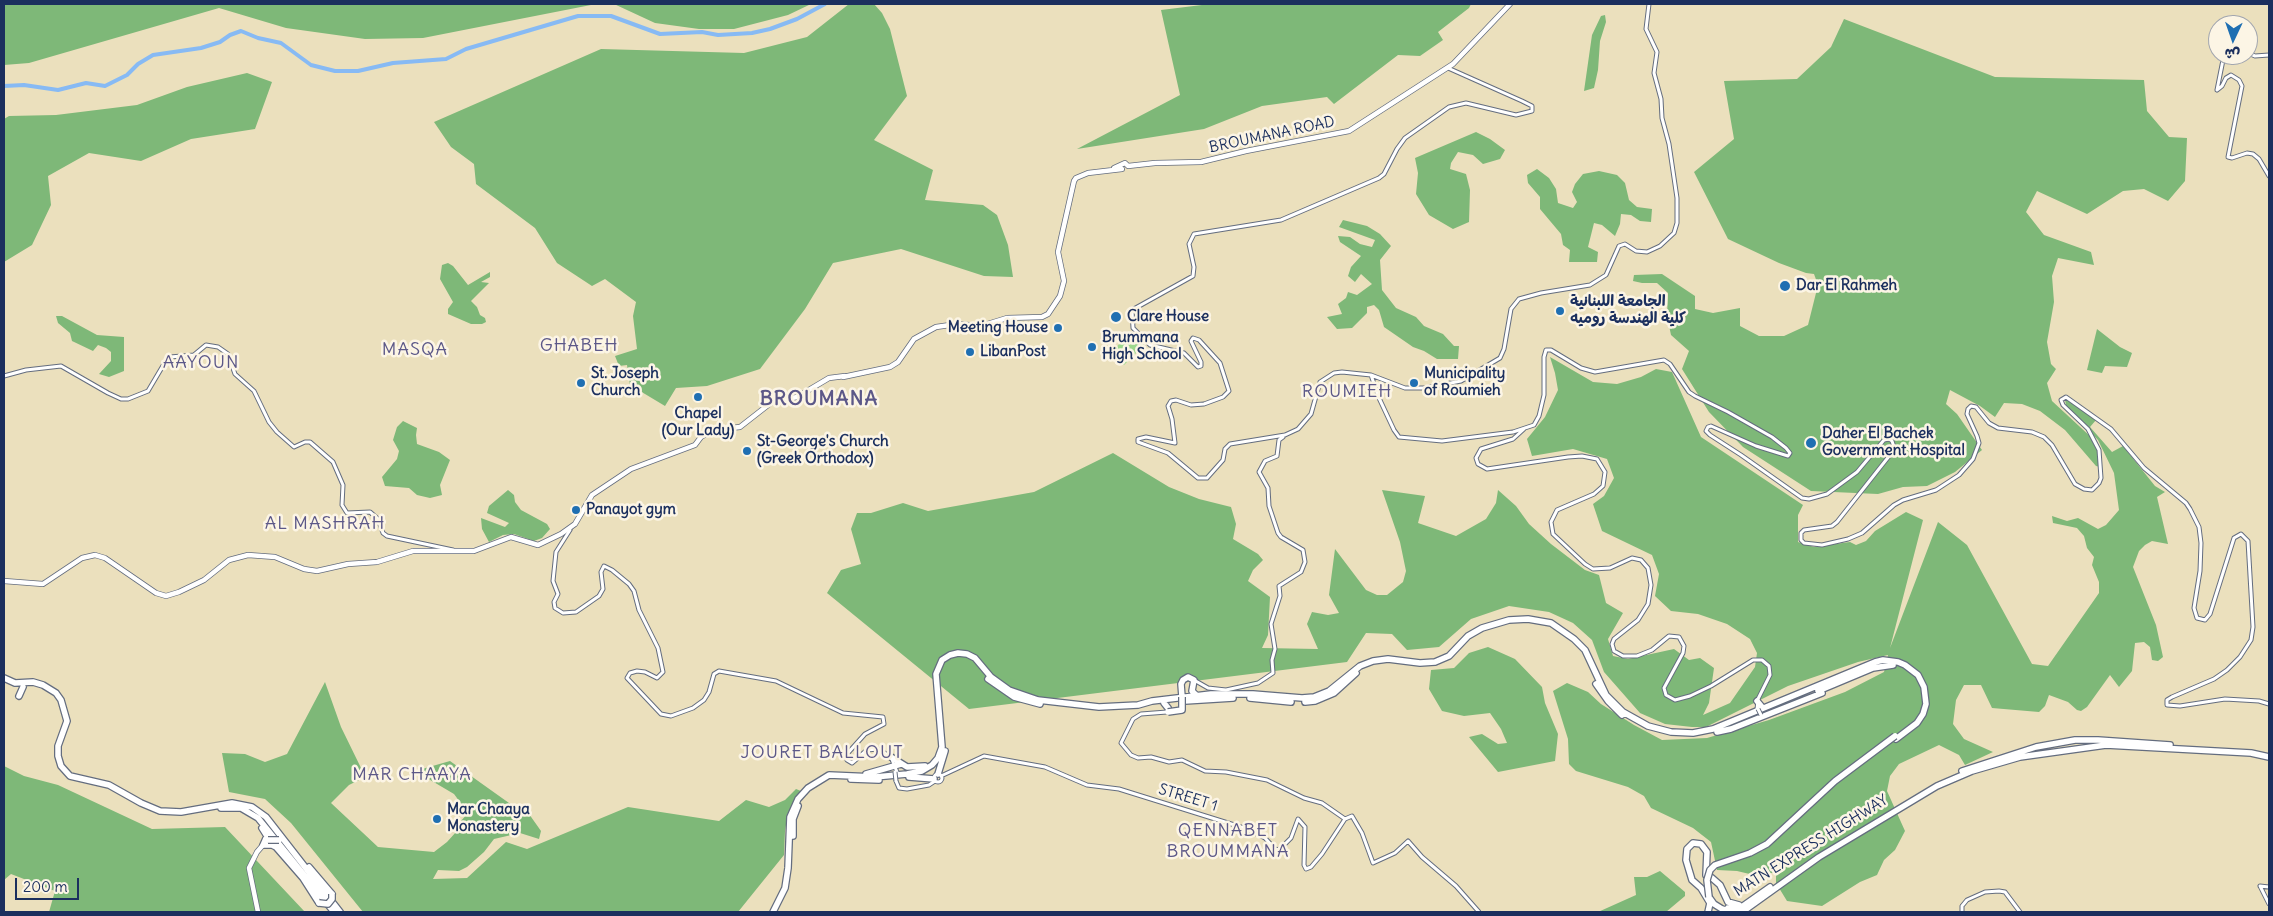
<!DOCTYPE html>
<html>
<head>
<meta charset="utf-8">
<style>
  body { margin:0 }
  #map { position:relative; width:2273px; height:916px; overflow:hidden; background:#ebe0bd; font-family:Delius,"Playpen Sans Arabic",sans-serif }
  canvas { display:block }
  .frame { position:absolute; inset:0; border:5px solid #1b2f5e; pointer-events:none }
  .north { position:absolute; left:2208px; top:15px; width:50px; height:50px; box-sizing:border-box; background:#fcf5e5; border:1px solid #a2a6af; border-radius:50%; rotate:183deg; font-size:14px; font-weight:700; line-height:20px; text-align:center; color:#1b2f5e }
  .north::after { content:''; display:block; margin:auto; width:18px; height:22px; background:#1f6fb2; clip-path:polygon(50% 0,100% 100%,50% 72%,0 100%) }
  .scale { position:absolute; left:15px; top:878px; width:64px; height:22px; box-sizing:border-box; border:2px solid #1b2f5e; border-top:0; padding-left:6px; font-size:15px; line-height:18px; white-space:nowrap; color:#1b2f5e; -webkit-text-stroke:4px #fcf5e5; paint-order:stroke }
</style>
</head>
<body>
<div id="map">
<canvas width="2273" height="916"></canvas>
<div class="frame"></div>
<div class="north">ش</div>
<div class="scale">200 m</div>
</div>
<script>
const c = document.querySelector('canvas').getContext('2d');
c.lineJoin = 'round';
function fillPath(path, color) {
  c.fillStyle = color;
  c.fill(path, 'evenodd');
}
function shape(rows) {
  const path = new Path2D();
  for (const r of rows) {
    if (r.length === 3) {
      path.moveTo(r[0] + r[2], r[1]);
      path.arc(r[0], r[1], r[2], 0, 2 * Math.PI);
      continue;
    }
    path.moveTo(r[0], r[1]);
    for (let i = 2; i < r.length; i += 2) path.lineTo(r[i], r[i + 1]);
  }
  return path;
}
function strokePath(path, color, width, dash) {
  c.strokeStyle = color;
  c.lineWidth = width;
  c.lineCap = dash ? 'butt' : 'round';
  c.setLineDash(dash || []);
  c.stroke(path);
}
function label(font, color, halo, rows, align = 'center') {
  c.font = font + ' Delius,"Playpen Sans Arabic",sans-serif';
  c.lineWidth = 5;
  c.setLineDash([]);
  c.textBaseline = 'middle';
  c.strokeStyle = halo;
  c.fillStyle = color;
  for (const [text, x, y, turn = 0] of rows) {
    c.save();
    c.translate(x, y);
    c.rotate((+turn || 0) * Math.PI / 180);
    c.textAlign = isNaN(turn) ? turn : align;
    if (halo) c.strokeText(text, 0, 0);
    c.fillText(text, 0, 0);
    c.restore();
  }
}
fillPath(shape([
  [1130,332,1144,345,1124,365,1111,353]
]), '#9dd88c');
fillPath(shape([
  [4,4,596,4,423,38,365,39,286,28,219,8,29,63,4,65],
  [614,4,811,4,788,15,734,29,699,29,655,23],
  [849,4,874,4,882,13,890,29,907,96,874,140,933,170,925,200,983,205,997,215,1008,245,1013,277,984,276,901,249,833,263,805,309,760,369,707,386,676,388,665,406,630,385,627,365,619,366,615,356,637,349,633,316,636,302,605,279,592,286,557,263,535,228,476,184,474,164,451,147,434,122,601,49,744,53,807,37],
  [1210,4,1471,4,1469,8,1438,32,1443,40,1420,56,1398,55,1334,104,1327,97,1262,106,1204,129,1077,149,1180,95,1161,10],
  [1605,15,1606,22,1600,41,1598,70,1594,88,1584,91,1592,35,1601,16],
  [1844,19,1995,77,2144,80,2147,111,2169,137,2187,138,2185,181,2168,201,2144,189,2123,191,2087,214,2037,191,2026,212,2044,235,2091,252,2094,265,2058,258,2052,276,2054,302,2047,342,2051,364,2056,369,2047,383,2052,401,2092,438,2098,452,2100,467,2096,466,2065,430,2040,411,2022,404,2004,403,1995,417,1980,406,1950,390,1946,404,1957,414,1982,450,1955,472,1927,486,1903,487,1878,494,1811,491,1743,447,1709,412,1682,369,1689,351,1671,335,1667,316,1668,293,1657,283,1642,283,1633,281,1634,275,1662,274,1695,296,1695,309,1713,313,1740,308,1740,326,1759,336,1784,336,1808,325,1818,285,1814,274,1806,273,1779,263,1728,239,1694,172,1734,139,1724,81,1797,79,1831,47],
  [247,73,272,82,255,129,191,139,141,161,89,153,48,176,51,205,32,245,4,262,4,119,9,116,56,115,137,105,187,87],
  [1476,132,1490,139,1505,150,1500,159,1483,164,1473,155,1458,152,1451,163,1450,169,1466,174,1470,190,1469,222,1453,229,1429,215,1416,194,1418,173,1415,158],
  [1537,169,1549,178,1556,189,1558,203,1573,208,1577,202,1572,192,1575,184,1583,174,1599,171,1617,175,1625,183,1629,200,1637,207,1652,209,1651,222,1640,221,1631,215,1621,214,1620,224,1615,236,1602,225,1594,223,1588,247,1598,252,1597,262,1569,262,1570,250,1563,245,1561,234,1540,209,1540,197,1528,183,1527,175],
  [1343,220,1367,226,1380,234,1391,246,1380,260,1382,290,1396,308,1416,317,1424,326,1443,334,1454,346,1459,346,1458,359,1437,359,1424,351,1413,347,1384,327,1379,310,1374,305,1367,307,1367,313,1352,328,1337,329,1327,317,1342,314,1338,304,1346,298,1348,292,1357,295,1372,284,1361,274,1355,282,1348,276,1351,267,1361,256,1340,242,1338,236,1350,237,1360,244,1372,247,1375,240,1339,227],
  [448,263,453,266,468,285,490,272,490,277,481,282,489,283,471,301,477,307,480,315,485,318,486,322,482,324,471,324,448,314,448,309,453,302,440,279,442,265],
  [56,316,62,316,97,335,124,337,124,371,109,377,99,374,111,361,111,352,106,348,98,345,93,351,72,341,70,333,58,323],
  [2097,329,2120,347,2132,353,2127,367,2105,366,2102,373,2087,370],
  [1550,357,1593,382,1617,384,1641,377,1656,369,1672,372,1701,437,1803,505,1798,515,1798,542,1814,547,1850,542,1856,545,1866,541,1875,531,1906,512,1923,520,1890,648,1938,522,1967,545,2032,664,2048,666,2099,593,2099,582,2092,565,2094,557,2087,548,2084,536,2077,528,2053,523,2052,516,2067,521,2078,518,2098,529,2106,525,2119,510,2114,473,2098,440,2066,406,2065,399,2079,406,2096,420,2090,427,2112,452,2123,446,2155,486,2165,492,2157,497,2168,544,2152,541,2145,545,2139,551,2133,567,2156,625,2163,657,2158,661,2152,660,2150,647,2144,642,2135,643,2132,671,2119,687,2110,675,2087,707,2081,711,2077,710,2068,702,2049,695,2045,706,2039,712,1992,708,1981,685,1964,685,1956,700,1953,724,1964,739,1993,752,1965,765,1959,755,1939,745,1899,764,1890,776,1887,791,1905,831,1895,850,1884,860,1877,875,1860,882,1822,906,1787,901,1776,883,1776,872,1758,876,1737,871,1717,870,1711,842,1693,828,1651,808,1644,796,1628,787,1576,771,1569,764,1568,739,1553,691,1567,683,1588,692,1601,704,1634,725,1662,740,1707,738,1769,720,1845,692,1884,672,1888,655,1858,662,1788,686,1706,727,1692,727,1665,724,1640,713,1604,672,1592,640,1573,623,1549,612,1509,606,1471,619,1439,647,1407,650,1392,634,1366,633,1347,662,969,709,827,593,841,570,861,564,851,529,857,513,871,513,903,503,928,511,1034,492,1113,453,1169,487,1199,499,1231,507,1236,524,1233,539,1258,554,1263,560,1253,570,1248,581,1270,597,1268,635,1262,648,1318,649,1307,624,1312,612,1328,615,1339,613,1329,595,1335,549,1366,590,1377,595,1387,595,1403,582,1406,571,1400,542,1382,490,1425,496,1418,523,1456,536,1486,519,1496,503,1498,490,1516,506,1529,524,1551,544,1585,570,1599,575,1606,603,1623,613,1608,639,1613,656,1628,659,1674,649,1689,660,1700,658,1714,668,1709,703,1703,715,1730,703,1755,667,1757,653,1750,639,1727,624,1698,614,1671,611,1655,596,1659,574,1652,555,1602,531,1593,504,1604,496,1614,478,1607,459,1573,449,1532,456,1527,439,1545,417,1558,390,1555,373],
  [403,421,417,428,416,435,417,444,439,452,450,460,440,485,442,495,430,498,417,495,409,488,385,486,382,477,397,459,399,451,393,440,397,427],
  [508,490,514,495,515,502,521,510,547,524,550,529,542,538,534,541,514,534,503,535,489,542,482,529,481,518,505,527,509,523,487,513,489,506],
  [1488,647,1515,659,1542,687,1545,703,1558,734,1555,761,1498,772,1469,737,1482,734,1498,744,1507,743,1501,729,1490,713,1464,716,1442,711,1429,689,1431,670,1454,668,1469,653],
  [325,682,341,727,362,770,371,774,349,785,331,803,378,847,434,852,447,842,456,832,460,822,468,813,454,794,415,771,450,761,509,803,529,814,541,831,539,839,520,833,494,839,484,852,467,867,459,871,438,870,433,879,467,878,506,842,527,849,628,807,719,821,746,800,769,807,785,800,796,789,801,791,788,813,785,831,784,855,738,912,363,912,291,823,265,799,229,792,222,753,245,754,265,762,287,754],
  [4,766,24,776,58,785,152,829,225,827,305,912,49,912,55,891,11,874,4,880],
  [1660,871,1685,892,1685,896,1666,912,1598,912,1636,895,1634,877,1647,877]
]), '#7eb878');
strokePath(shape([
  [4,86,24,85,58,90,86,83,105,86,127,75,138,64,153,55,201,48,220,42,230,35,241,31,258,38,281,43,311,65,335,71,358,71,393,63,446,59,466,49,578,16,611,16,660,34,702,32,718,35,752,33,770,29,797,19,825,4]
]), '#87baf4', 4);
const minor = shape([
  [2248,53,2255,56,2269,55],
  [1448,68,1522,101,1532,106,1532,111,1516,115,1466,103,1449,107,1405,138,1397,149,1384,174,1379,178,1281,220,1194,234,1189,244,1194,267,1193,276,1132,310,1133,328,1150,345,1184,353,1198,367,1201,366,1201,362,1191,341,1193,338,1199,340,1220,363,1229,391,1223,397,1204,404,1191,405,1176,400,1171,401,1168,406,1172,419,1175,443,1146,437,1138,439,1138,442,1168,453,1198,478,1207,478,1223,460,1225,449,1230,444,1285,435,1298,429,1311,414,1320,382,1334,373,1342,372,1371,375,1379,398,1394,430,1399,437,1442,441,1513,432,1534,425,1539,416,1544,395,1544,357,1546,350,1551,350,1581,368,1595,372,1664,360,1670,364,1689,392,1695,396,1728,412,1772,437,1786,448,1790,453,1788,456,1756,446,1711,426,1708,427,1706,431,1710,435,1741,455,1802,498,1809,499,1827,494,1857,472,1884,440,1889,439,1892,441,1894,447,1890,455,1837,522,1832,526,1804,530,1801,533,1801,540,1804,543,1822,545,1848,539,1862,533,1894,505,1903,500,1936,490,1959,475,1973,459,1979,443,1977,436,1967,414,1968,409,1971,406,1976,407,1989,423,1998,428,2032,432,2044,437,2052,445,2075,484,2084,489,2092,490,2099,483,2101,478,2099,450,2088,429,2063,405,2061,400,2066,397,2111,429,2144,468,2186,503,2190,509,2199,527,2201,543,2200,571,2194,608,2197,618,2205,620,2210,614,2234,538,2241,534,2248,541,2253,627,2251,640,2240,657,2227,670,2214,679,2172,697,2167,700,2167,705,2180,706,2225,699,2259,701,2269,704],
  [2217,90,2222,86,2226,78,2231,75,2239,80,2242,86,2228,157,2232,158,2247,153,2253,154,2259,159,2269,176],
  [2217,90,2224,55],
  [1371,375,1405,388,1425,388,1461,381,1500,358,1504,349,1511,309,1519,299,1541,293,1590,285,1606,275,1619,246,1625,244,1636,251,1647,252,1660,246,1674,233,1677,223,1677,198,1669,144,1662,118,1661,99,1654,73,1657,52,1646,29,1649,4],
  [4,376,26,370,61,366,108,393,121,399,128,399,148,391,164,364,170,357,194,355,206,345,218,347,228,354,235,374,254,391,269,422,277,432,294,447,305,442,310,442,333,462,343,485,342,505,347,513,370,512,378,519,383,533,387,536,453,550],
  [1524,429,1513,439,1481,449,1476,458,1478,464,1487,469,1568,457,1582,456,1597,459,1605,472,1603,486,1594,494,1557,510,1551,522,1553,534,1585,564,1593,569,1610,568,1632,558,1641,560,1648,568,1651,585,1648,604,1638,620,1614,639,1612,644,1614,651,1623,656,1637,656,1652,650,1669,636,1679,637,1684,646,1683,653,1664,688,1666,695,1675,700,1690,696,1711,686,1753,660,1762,660,1769,666,1770,675,1758,699,1757,710],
  [570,530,556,552,553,581,558,594,554,602,555,608,563,613,576,612,599,596,603,589,601,572,604,566,612,570,629,584,634,591,639,610,658,648,663,672,657,678,645,672,637,671,630,673,627,678,661,714,671,716,693,708,704,700,709,692,714,674,719,671,776,681,843,713,883,717,884,724,865,734,847,754,847,760,852,763,867,750,878,749,891,757,897,772],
  [1194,680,1208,688,1226,690,1258,683,1273,673,1272,660,1275,649,1271,624,1280,596,1279,586,1301,572,1305,562,1303,550,1281,537,1278,533,1269,506,1268,488,1259,472,1265,461,1277,456,1279,440,1283,437],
  [1167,712,1141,714,1133,719,1121,743,1131,755,1138,758,1151,757,1169,762,1182,760,1205,771,1226,772,1267,780,1304,798,1322,803,1345,819],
  [938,778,4],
  [941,776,984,756,1045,767,1087,785,1119,789,1244,828,1265,838,1276,850,1280,849,1291,838,1298,819,1305,827,1304,865,1306,869,1311,867,1322,854,1345,819,1352,816,1362,833,1373,863,1395,853,1408,841,1422,857,1456,886,1479,912],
  [896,781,899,788,907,789,929,785,935,781],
  [2260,886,2269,904],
  [2260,886,2269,887],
  [1962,912,1962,906,1967,900,1985,892,1999,891,2005,892,2020,912]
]);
const major = shape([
  [1114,168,1125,163,1128,166,1155,163,1201,162,1246,151,1349,131,1453,64,1510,4],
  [843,377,890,367,898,362,914,339,936,327,957,324,981,326,1007,318,1042,317,1048,314,1060,296,1064,281,1058,252,1074,181,1076,178,1088,173,1122,169],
  [4,581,43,584,82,558,95,555,105,558,156,593,166,596,179,592,204,580,229,560,248,555,275,557,304,569,317,571,348,564,377,562,413,551,474,551,511,537,538,545,561,534,575,524,592,495,631,469,695,445,701,437,713,430,740,427,772,402,797,397,829,378,845,376],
  [258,912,249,868,257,852,263,845]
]);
const highway = shape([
  [4,678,15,683,33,682,43,685,56,693,61,700,67,721,58,746,58,756,61,766,70,776,109,785,141,803,160,811,181,812,232,803,252,807,266,817,340,912],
  [988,679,1014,697,1040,704],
  [1596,684,1608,701,1622,715],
  [1818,691,1873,668,1893,665],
  [19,696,23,687],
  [1182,697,1181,684,1183,680,1188,677,1194,680,1192,691,1197,696],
  [1250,698,1291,702],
  [1185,701,1233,698],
  [1757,701,1762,707],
  [1305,702,1315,701,1334,693,1356,673],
  [1164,703,1168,708],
  [1717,732,1731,729,1822,693],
  [891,757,907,767,925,766],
  [1962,771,2036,747,2075,740,2098,740,2170,745],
  [866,774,901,764],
  [938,774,945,751],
  [909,777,934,779],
  [851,779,879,780],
  [221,808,241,808,258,818,334,912],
  [262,828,267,836,263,845,272,845,276,847,303,878,319,903],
  [793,836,793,819,798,806],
  [309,867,332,894],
  [1706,875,1707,852,1701,844,1693,843,1687,849,1686,860,1692,880,1701,888,1710,903,1708,912],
  [1712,878,1720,885,1728,902,1739,905],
  [1709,897,1714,904,1722,909,1732,912,1745,910,1819,857,1937,786,1972,771,2020,757,2106,745,2251,753,2269,757],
  [1728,908,1743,906,1770,887],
  [773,912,785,888,788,868,790,817,798,799,808,788,829,775,875,777,907,774,922,771,932,765,938,758,942,747,936,674,942,660,950,655,958,653,967,654,975,658,991,677,1009,690,1038,700,1099,707,1138,705,1152,701,1211,694,1253,694,1302,698,1314,697,1329,691,1360,666,1373,661,1388,659,1420,663,1435,662,1449,656,1468,636,1482,628,1509,620,1528,619,1551,623,1574,639,1585,650,1606,695,1623,712,1648,726,1671,732,1693,733,1713,729,1875,662,1883,660,1898,662,1905,665,1918,675,1924,687,1926,704,1923,714,1917,723,1896,739]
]);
strokePath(minor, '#646d7f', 5);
strokePath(major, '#646d7f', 6);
strokePath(highway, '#646d7f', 8);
strokePath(minor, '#fff', 3);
strokePath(major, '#fff', 4.5);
strokePath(highway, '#fff', 5.5);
const minorBridge = shape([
  [1758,709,1761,715],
  [895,772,896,781]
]);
const highwayBridge = shape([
  [1168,712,1182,710,1182,697],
  [268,840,279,840],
  [1709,897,1707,880,1710,870,1715,865,1750,853,1767,844,1835,781,1895,736],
  [319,903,328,904,332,899,332,894]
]);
strokePath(minorBridge, '#646d7f', 5, []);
strokePath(highwayBridge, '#646d7f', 8, []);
strokePath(minorBridge, '#fff', 3);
strokePath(highwayBridge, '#fff', 5.5);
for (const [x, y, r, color] of [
  [1785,286,6,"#1f6fb2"],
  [1560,311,5,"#1f6fb2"],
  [1116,317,6,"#1f6fb2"],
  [1058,328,5,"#1f6fb2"],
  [1092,347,5,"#1f6fb2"],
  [970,352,5,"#1f6fb2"],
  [581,383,5,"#1f6fb2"],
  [1414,383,5,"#1f6fb2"],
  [698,397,5,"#1f6fb2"],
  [1811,443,6,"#1f6fb2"],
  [747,451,5,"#1f6fb2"],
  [576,510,5,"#1f6fb2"],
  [437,819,5,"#1f6fb2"]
]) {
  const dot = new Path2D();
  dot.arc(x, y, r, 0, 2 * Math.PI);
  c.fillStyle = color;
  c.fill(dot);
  strokePath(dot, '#fcf5e5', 2);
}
label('15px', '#1b2f5e', '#fcf5e5', [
  ["BROUMANA ROAD",1272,135,-12],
  ["STREET 1",1188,798,17],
  ["MATN EXPRESS HIGHWAY",1811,846,-32]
]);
label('bold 15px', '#1b2f5e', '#fcf5e5', [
  ["Dar El Rahmeh",1796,286],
  ["الجامعة اللبنانية",1570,302],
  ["كلية الهندسة روميه",1570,319],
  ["Clare House",1127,317],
  ["Meeting House",1048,328,"right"],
  ["Brummana",1102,338],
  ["High School",1102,355],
  ["LibanPost",980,352],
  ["St. Joseph",591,374],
  ["Church",591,391],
  ["Municipality",1424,374],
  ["of Roumieh",1424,391],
  ["Chapel",698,414,"center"],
  ["(Our Lady)",698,431,"center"],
  ["Daher El Bachek",1822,434],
  ["Government Hospital",1822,451],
  ["St-George's Church",757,442],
  ["(Greek Orthodox)",757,459],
  ["Panayot gym",586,510],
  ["Mar Chaaya",447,810],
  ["Monastery",447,827]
], 'left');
c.letterSpacing = '1px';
label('18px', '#5c5888', '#fcf5e5', [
  ["GHABEH",579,346],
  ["MASQA",415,350],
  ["AAYOUN",201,363],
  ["ROUMIEH",1347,392],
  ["AL MASHRAH",325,524],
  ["JOURET BALLOUT",822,753],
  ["MAR CHAAYA",412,775],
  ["QENNABET",1228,831],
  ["BROUMMANA",1228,852]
]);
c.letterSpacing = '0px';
c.letterSpacing = '1px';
label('bold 20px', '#5c5888', '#fcf5e5', [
  ["BROUMANA",819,399]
]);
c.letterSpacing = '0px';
</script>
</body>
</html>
